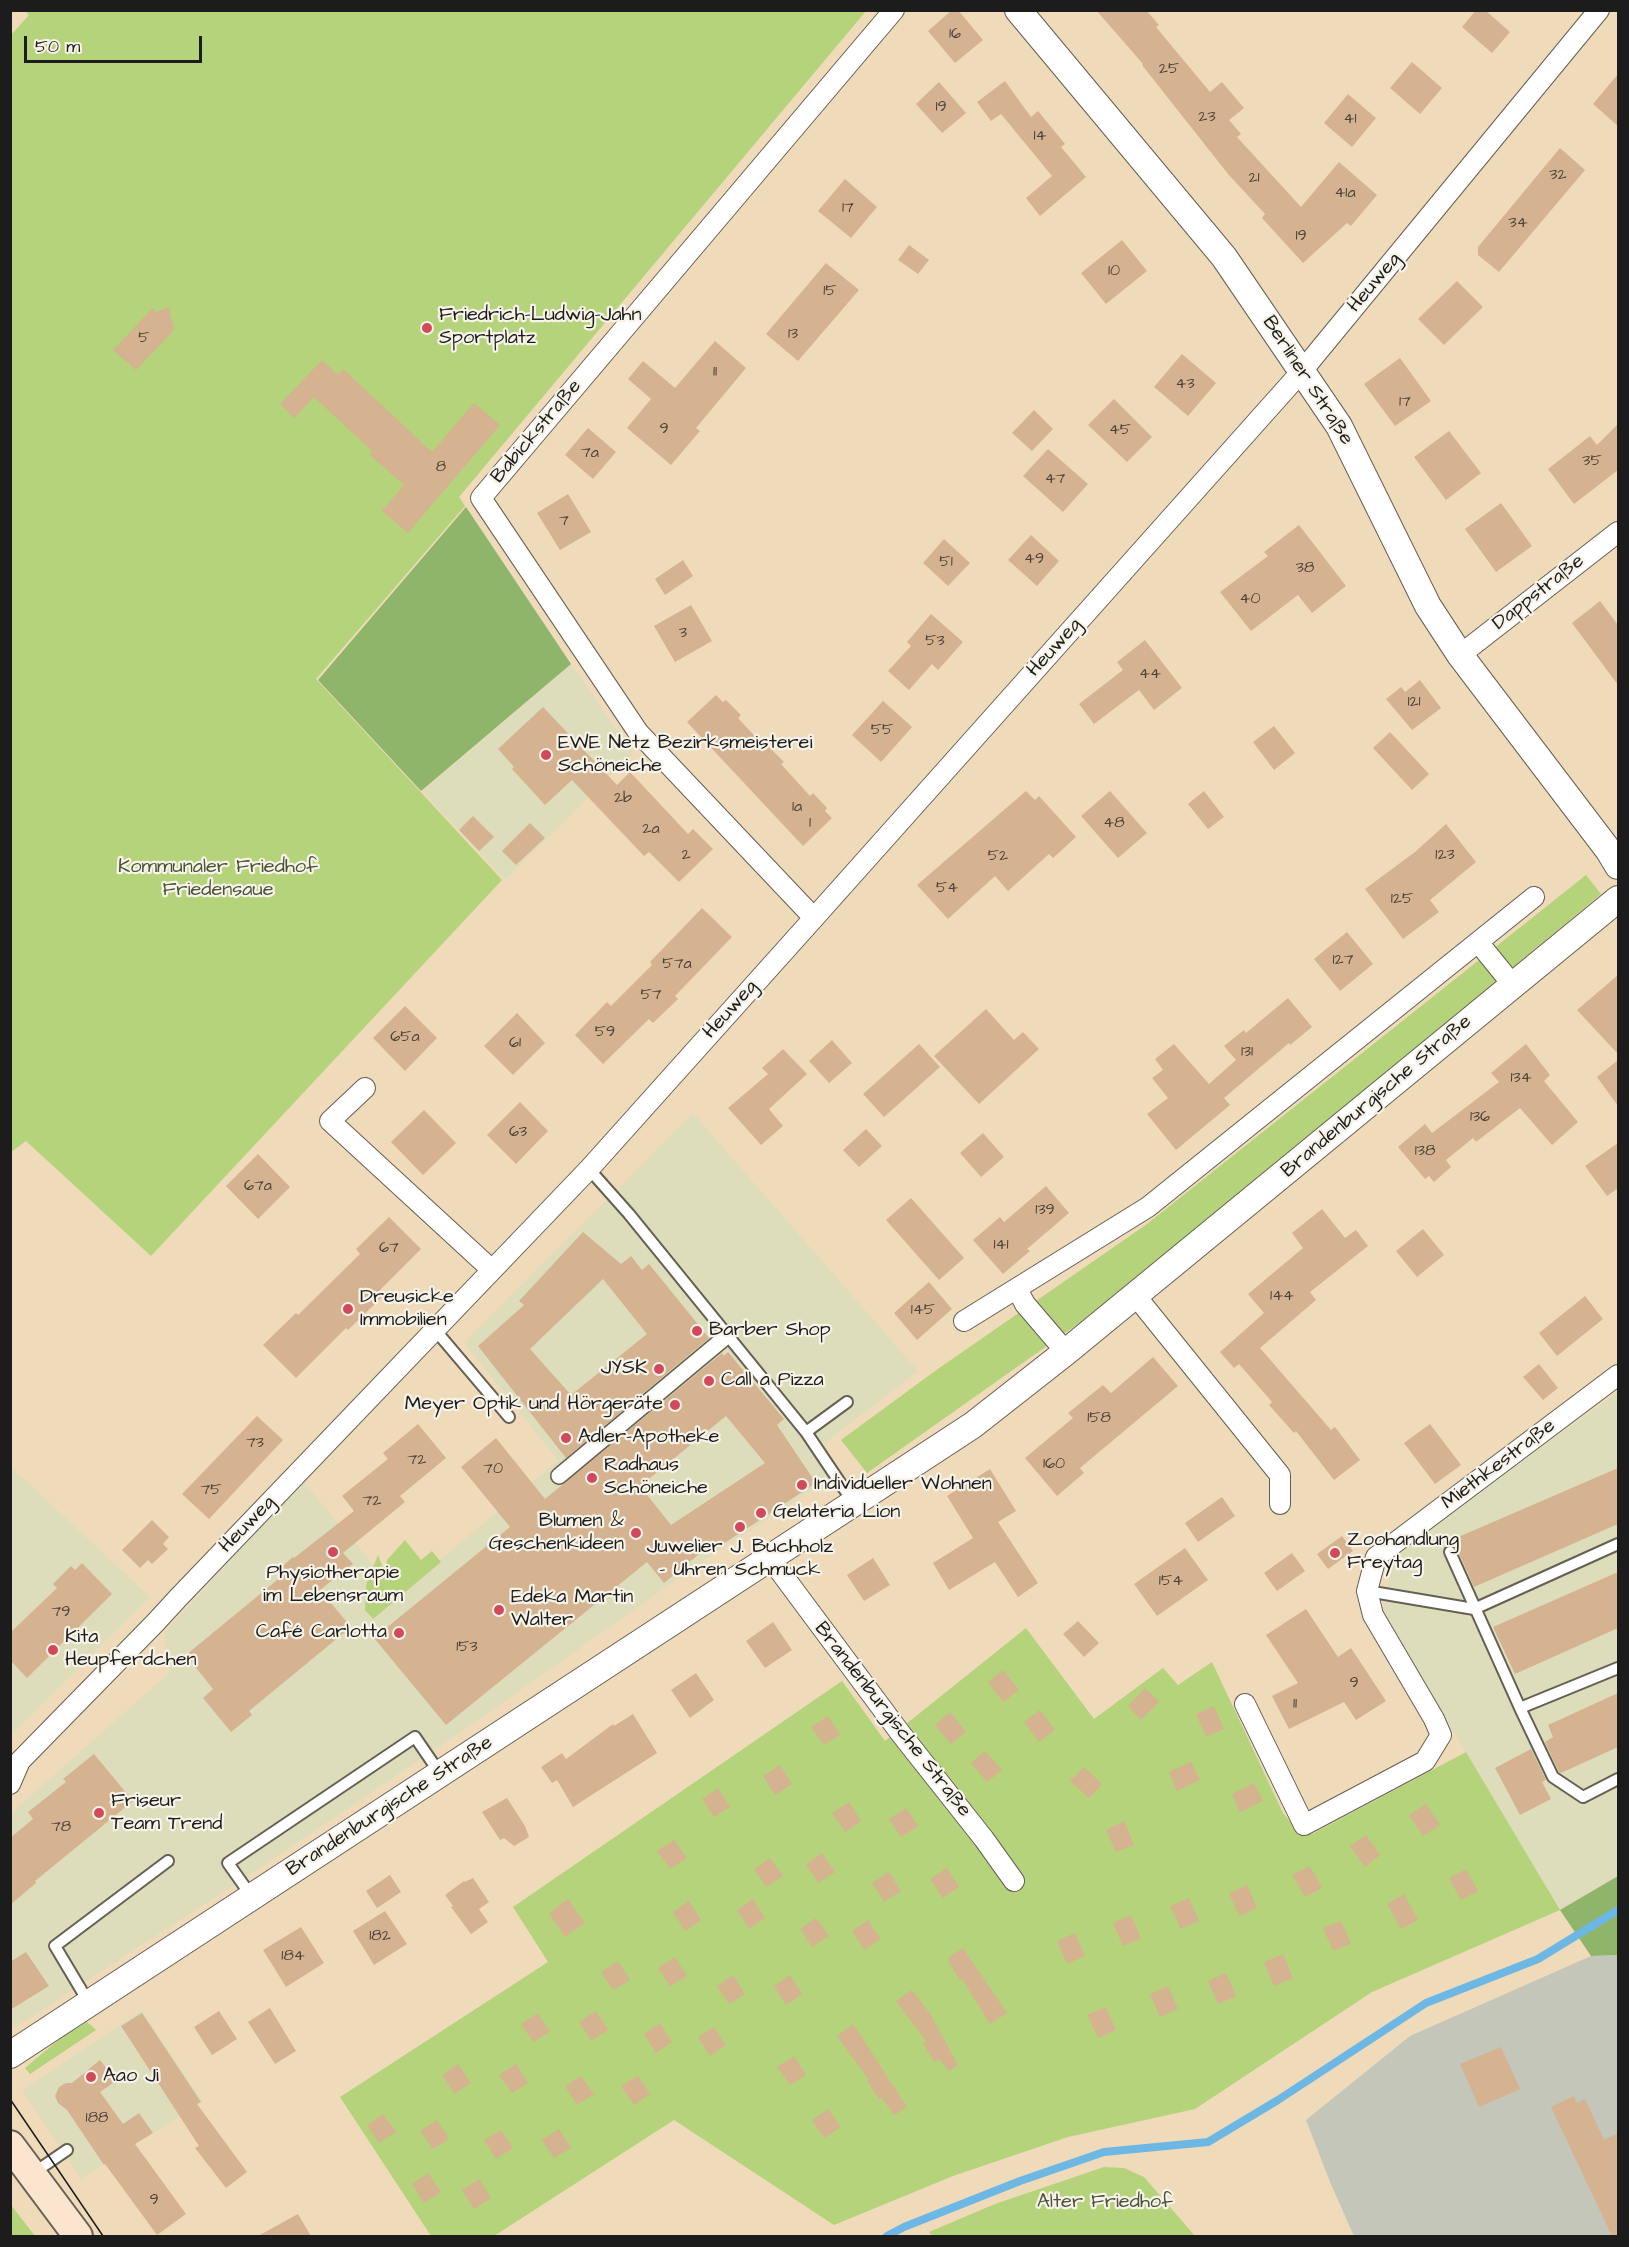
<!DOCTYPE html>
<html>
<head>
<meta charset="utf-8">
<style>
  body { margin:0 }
  #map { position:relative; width:1629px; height:2247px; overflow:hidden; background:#efdbba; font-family:"Architects Daughter",sans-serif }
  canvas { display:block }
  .frame { position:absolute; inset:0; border:12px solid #1c1c1c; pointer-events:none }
  .scale { position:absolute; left:24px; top:36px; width:178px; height:27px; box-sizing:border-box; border:3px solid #1c1c1c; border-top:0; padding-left:8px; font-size:18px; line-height:21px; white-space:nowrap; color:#1c1c1c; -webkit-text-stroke:4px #f7f3e8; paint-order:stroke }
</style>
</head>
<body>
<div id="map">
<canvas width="1629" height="2247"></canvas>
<div class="frame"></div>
<div class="scale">50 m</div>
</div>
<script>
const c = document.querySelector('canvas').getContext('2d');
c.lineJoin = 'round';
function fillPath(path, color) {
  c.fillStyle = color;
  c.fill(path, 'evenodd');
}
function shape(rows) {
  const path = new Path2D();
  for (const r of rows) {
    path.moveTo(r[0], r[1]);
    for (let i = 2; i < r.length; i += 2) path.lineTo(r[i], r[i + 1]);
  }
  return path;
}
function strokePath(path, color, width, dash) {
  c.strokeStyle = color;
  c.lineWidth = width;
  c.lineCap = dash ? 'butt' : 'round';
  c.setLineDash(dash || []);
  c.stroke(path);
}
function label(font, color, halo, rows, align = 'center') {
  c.font = font + ' "Architects Daughter",sans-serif';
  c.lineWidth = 4.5;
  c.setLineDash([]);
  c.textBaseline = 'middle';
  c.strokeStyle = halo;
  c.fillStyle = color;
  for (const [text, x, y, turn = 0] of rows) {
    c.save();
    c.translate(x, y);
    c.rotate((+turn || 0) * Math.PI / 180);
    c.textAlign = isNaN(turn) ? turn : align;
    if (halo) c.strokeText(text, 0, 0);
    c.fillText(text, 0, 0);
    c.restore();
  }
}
fillPath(shape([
  [571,664,633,753,505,880,422,791],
  [693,1113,918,1371,821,1446,841,1471,693,1568,460,1733,216,1897,11,2030,10,1814,169,1673,164,1633,303,1481,399,1595,558,1460,464,1343],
  [1618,1392,1618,1876,1560,1910,1382,1612,1395,1551],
  [10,1466,150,1597,11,1735,10,1735],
  [142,2010,203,2102,81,2179,22,2090]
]), '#deddbb');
fillPath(shape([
  [1618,1955,1618,2236,1354,2236,1330,2182,1306,2120,1410,2036,1591,1956]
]), '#c3c6b9');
fillPath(shape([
  [25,11,866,11,459,497,465,506,316,679,502,880,151,1256,26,1141,11,1152,10,36,29,15],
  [1586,875,1601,894,1123,1292,867,1473,841,1440,935,1371,1147,1224],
  [405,1540,421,1560,432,1551,441,1562,373,1619,365,1610,366,1585,378,1555,385,1573,387,1560],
  [1026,1628,1094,1719,1163,1668,1178,1685,1212,1662,1283,1813,1297,1830,1312,1834,1466,1752,1560,1910,1372,1992,1195,2109,1068,2137,953,2176,834,2225,674,2120,494,2236,431,2236,340,2097,548,1962,513,1907,842,1681,885,1741],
  [87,2022,96,2030,30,2074,25,2068,62,2037],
  [1104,2167,1124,2168,1144,2177,1195,2236,932,2236,929,2232,995,2204],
  [10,2205,11,2205,35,2236,11,2236]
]), '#b4d37a');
fillPath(shape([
  [466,507,571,664,421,791,318,680],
  [1618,1876,1618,1955,1591,1956,1560,1910]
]), '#8fb56a');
strokePath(shape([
  [887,2236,904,2227,1020,2181,1104,2152,1208,2142,1278,2100,1426,2003,1538,1959,1618,1910]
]), '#6db7e5', 8);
fillPath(shape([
  [952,10,958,10,983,40,955,63,928,31],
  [1096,10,1146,10,1159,25,1156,27,1210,92,1222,82,1244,108,1229,120,1241,134,1237,137,1301,207,1339,162,1377,195,1351,226,1347,223,1303,263,1262,218,1265,214,1228,174,1142,65,1143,64],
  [1476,10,1485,10,1510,32,1492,53,1462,27],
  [1412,62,1442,88,1420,114,1390,88],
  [1618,74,1618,126,1593,104],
  [1005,81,1031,117,1038,111,1065,144,1061,147,1086,177,1040,216,1026,198,1052,176,1001,114,991,121,977,102],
  [939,82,966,113,942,133,916,104],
  [1348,94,1376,118,1352,147,1324,123],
  [1560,148,1585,170,1499,272,1478,255,1478,247],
  [845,179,877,207,851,238,818,211],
  [1122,240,1147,271,1106,304,1081,273],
  [909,245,929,260,918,274,898,260],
  [826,263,859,290,798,361,766,334],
  [1457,281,1483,307,1444,345,1418,319],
  [169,307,174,330,136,370,113,350,153,308,156,312],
  [715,341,746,368,696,428,700,431,671,465,627,428,651,399,628,379,643,361,675,388],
  [1182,354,1216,383,1188,416,1154,387],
  [1400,358,1431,401,1395,426,1364,384],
  [322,360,338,375,343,369,432,452,474,403,500,425,408,533,382,511,404,485,370,455,372,451,314,397,294,418,280,404],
  [1114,399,1152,437,1127,462,1088,425],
  [1034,410,1053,429,1032,451,1012,433],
  [1618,424,1618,470,1574,504,1548,469,1590,436,1597,445],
  [588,428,616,452,593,479,565,455],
  [1449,431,1481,473,1446,500,1414,457],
  [1048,449,1088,484,1063,512,1023,476],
  [568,494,591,532,560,550,537,513],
  [1501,503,1532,546,1496,572,1465,529],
  [1299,525,1346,586,1312,613,1298,595,1251,631,1220,592,1268,556,1264,552],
  [1031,535,1059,561,1037,586,1008,560],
  [944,539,970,563,948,586,923,563],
  [683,560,693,576,665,595,655,579],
  [1600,601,1618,625,1618,685,1572,623],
  [691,605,712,641,675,662,654,626],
  [931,614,963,642,938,670,932,664,909,690,888,671,911,646,907,642],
  [1145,640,1182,688,1154,710,1139,690,1094,724,1079,704,1123,670,1117,662],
  [1420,680,1441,708,1412,730,1386,699,1401,687,1405,692],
  [716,695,723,702,726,700,741,715,738,718,766,748,768,746,784,762,781,764,810,796,813,793,827,808,825,811,832,818,803,846,687,722],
  [883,701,912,727,881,762,852,735],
  [543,707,617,785,630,772,688,834,693,829,713,849,679,882,649,852,644,856,572,780,545,805,512,769,514,767,498,749],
  [1274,726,1295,753,1274,770,1253,742],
  [1390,732,1429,774,1412,790,1373,748],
  [1026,791,1035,800,1039,796,1076,837,1053,858,1049,854,1008,891,995,876,948,919,917,885],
  [1110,791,1147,833,1118,858,1081,816],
  [1204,791,1224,817,1208,829,1188,804],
  [473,816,494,837,479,851,459,830],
  [530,823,545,838,516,865,502,851],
  [1446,824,1476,862,1430,900,1439,912,1403,939,1365,889,1415,852],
  [702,908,732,937,675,996,678,999,653,1023,649,1019,603,1064,575,1035,607,1002,611,1006,652,965,650,962],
  [1347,932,1373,964,1340,991,1314,959],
  [1618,975,1618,1054,1577,1010],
  [1288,998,1312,1027,1290,1045,1289,1043,1224,1098,1230,1105,1176,1150,1147,1114,1168,1098,1152,1078,1163,1070,1155,1059,1174,1044,1209,1084,1236,1060,1224,1046,1244,1030,1246,1033],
  [405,1006,437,1038,405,1071,373,1038],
  [986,1009,1014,1040,1023,1032,1039,1049,979,1104,934,1056],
  [517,1013,545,1043,513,1075,484,1046],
  [832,1040,852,1063,829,1083,809,1061],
  [919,1044,940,1067,884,1117,863,1094],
  [1526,1044,1550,1075,1544,1081,1578,1122,1552,1145,1520,1108,1476,1142,1473,1138,1446,1160,1451,1167,1434,1182,1429,1176,1425,1179,1398,1147,1425,1124,1432,1133,1499,1082,1491,1073],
  [783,1049,807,1074,769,1109,783,1126,761,1145,728,1108,768,1074,762,1068],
  [1618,1060,1618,1106,1597,1077],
  [520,1102,548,1131,516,1164,487,1135],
  [424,1110,456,1143,423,1175,391,1142],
  [866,1129,882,1146,859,1167,843,1150],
  [983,1133,1004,1157,981,1177,960,1153],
  [1618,1143,1618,1188,1607,1196,1585,1166],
  [258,1154,290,1187,258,1219,226,1186],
  [1046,1186,1069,1213,1027,1249,1030,1251,1003,1274,973,1240,1000,1217,1004,1222],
  [911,1198,964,1258,939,1280,886,1220],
  [1322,1209,1345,1238,1356,1230,1368,1246,1310,1292,1316,1300,1260,1348,1331,1430,1335,1427,1360,1460,1334,1480,1296,1431,1294,1433,1269,1405,1272,1402,1239,1364,1234,1368,1220,1352,1264,1313,1248,1294,1303,1248,1292,1233],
  [389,1217,421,1249,377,1293,381,1298,348,1330,346,1328,296,1378,263,1345,296,1313,298,1315,360,1254,356,1249],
  [1423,1229,1444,1255,1417,1277,1396,1251],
  [583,1232,621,1264,631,1256,642,1270,649,1264,709,1338,566,1458,478,1346,524,1305,519,1301],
  [603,1279,647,1334,571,1395,530,1349],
  [929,1282,952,1309,917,1340,894,1313],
  [1585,1296,1603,1319,1557,1356,1539,1333],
  [728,1352,784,1419,777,1425,816,1483,714,1550,710,1545,664,1583,647,1562,446,1725,374,1638,510,1527,461,1467,496,1438,545,1499,722,1353,724,1356],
  [726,1416,765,1463,671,1525,640,1486],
  [1153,1357,1178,1386,1080,1468,1084,1473,1057,1496,1025,1458,1073,1418,1068,1413,1103,1385,1111,1393],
  [1539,1364,1558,1388,1543,1400,1523,1377],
  [257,1416,283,1440,209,1519,182,1494],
  [418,1424,446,1458,400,1496,405,1502,343,1553,353,1564,320,1590,351,1627,249,1711,252,1715,231,1732,203,1698,213,1689,186,1655,282,1576,278,1570,293,1557,294,1558,354,1511,342,1496,388,1459,383,1453],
  [1430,1424,1461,1465,1435,1484,1404,1443],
  [1618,1468,1618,1524,1474,1587,1457,1549,1449,1541],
  [990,1469,1016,1511,998,1522,1038,1583,1018,1597,995,1562,949,1590,933,1563,973,1538,947,1496],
  [1222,1497,1235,1516,1198,1542,1185,1523],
  [152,1520,169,1537,163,1544,168,1549,152,1564,148,1560,140,1568,122,1550],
  [1342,1536,1353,1551,1328,1569,1317,1554],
  [1185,1548,1208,1580,1157,1616,1134,1584],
  [1292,1553,1305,1571,1277,1591,1264,1573],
  [873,1558,890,1585,864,1601,847,1575],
  [82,1563,112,1594,27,1678,10,1660,10,1633,57,1588,53,1584,71,1566,75,1570],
  [1618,1572,1618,1628,1515,1674,1493,1627],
  [1306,1609,1338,1657,1351,1648,1386,1701,1356,1720,1344,1702,1289,1729,1272,1696,1298,1683,1266,1635],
  [1078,1621,1099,1643,1084,1657,1063,1634],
  [773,1622,792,1650,765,1668,746,1641],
  [1003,1670,1019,1690,1003,1702,988,1682],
  [696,1673,714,1700,690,1718,671,1690],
  [1145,1688,1159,1702,1141,1720,1128,1706],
  [1618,1693,1618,1747,1561,1773,1559,1772,1545,1742,1553,1737,1548,1725],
  [1214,1706,1224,1729,1206,1737,1196,1714],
  [1040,1710,1055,1730,1039,1742,1024,1722],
  [950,1712,966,1732,951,1744,935,1725],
  [633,1714,657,1753,573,1807,557,1780,552,1783,541,1767,562,1753,566,1759,613,1724,614,1726],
  [828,1716,840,1735,824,1745,811,1727],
  [1531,1749,1546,1780,1542,1782,1551,1799,1520,1815,1495,1768],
  [985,1751,1002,1770,987,1782,971,1763],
  [94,1754,133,1801,35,1881,36,1883,10,1905,10,1838,33,1819,28,1812,66,1782,63,1779],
  [1191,1762,1200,1780,1177,1791,1169,1772],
  [780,1765,792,1784,775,1795,763,1776],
  [1084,1767,1102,1784,1089,1798,1070,1781],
  [1254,1783,1263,1801,1240,1812,1232,1794],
  [718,1788,730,1807,714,1817,702,1799],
  [507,1798,525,1826,529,1837,514,1846,504,1838,500,1840,482,1812],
  [849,1802,861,1821,845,1832,832,1813],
  [1426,1804,1440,1825,1423,1836,1409,1815],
  [906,1808,918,1826,901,1837,889,1819],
  [1124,1821,1134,1845,1116,1852,1106,1830],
  [1366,1835,1380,1855,1365,1867,1350,1846],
  [674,1840,687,1858,670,1869,657,1851],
  [822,1853,835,1872,818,1883,806,1864],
  [770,1858,783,1876,766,1887,754,1869],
  [1310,1866,1322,1888,1305,1897,1292,1875],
  [947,1868,959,1887,943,1898,930,1879],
  [1466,1869,1478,1891,1461,1900,1449,1878],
  [889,1872,901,1891,884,1902,872,1883],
  [390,1875,401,1892,377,1908,366,1891],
  [473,1878,489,1902,479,1909,488,1922,471,1934,451,1907,453,1906,445,1895,464,1881,465,1882],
  [1247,1885,1257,1908,1239,1916,1229,1893],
  [1404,1894,1418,1920,1401,1929,1387,1904],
  [1189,1898,1199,1921,1181,1929,1170,1906],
  [568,1899,585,1923,565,1937,549,1913],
  [753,1899,765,1918,749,1929,737,1910],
  [689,1901,701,1920,685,1931,673,1912],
  [385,1911,407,1944,374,1965,353,1931],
  [1131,1915,1141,1938,1123,1946,1113,1923],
  [816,1918,829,1936,812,1947,800,1929],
  [868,1920,881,1939,864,1950,852,1931],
  [1341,1921,1351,1944,1333,1951,1323,1928],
  [301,1927,324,1963,286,1987,263,1950],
  [1075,1933,1085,1956,1067,1964,1057,1941],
  [963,1948,1007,2013,990,2024,962,1979,960,1980,948,1961,950,1960,948,1958],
  [26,1952,49,1986,10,2010,10,1962],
  [1283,1954,1293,1978,1274,1986,1264,1962],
  [675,1957,687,1976,670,1986,658,1968],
  [618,1961,630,1980,613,1990,601,1972],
  [1226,1973,1236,1996,1218,2004,1208,1981],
  [733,1975,745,1994,729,2004,717,1986],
  [790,1975,802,1994,786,2005,774,1986],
  [1168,1986,1178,2009,1160,2017,1150,1994],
  [912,1990,931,2015,958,2065,949,2071,939,2059,934,2062,923,2043,926,2041,896,2001],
  [1106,2007,1116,2030,1098,2038,1087,2015],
  [270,2008,296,2051,275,2064,248,2022],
  [219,2011,237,2039,212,2055,194,2027],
  [596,2011,608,2030,591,2041,579,2022],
  [142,2013,201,2102,197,2104,247,2172,226,2188,195,2148,199,2146,121,2026],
  [538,2013,550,2032,533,2042,521,2024],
  [660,2023,672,2042,656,2053,644,2034],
  [853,2024,907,2107,894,2115,882,2098,879,2099,867,2081,869,2080,837,2036],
  [714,2027,726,2045,710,2056,698,2037],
  [1501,2047,1520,2089,1479,2107,1460,2064],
  [794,2056,806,2075,790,2085,777,2067],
  [100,2060,116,2081,100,2092,123,2124,139,2113,153,2133,135,2144,186,2214,157,2235,105,2164,104,2165,67,2110,58,2103,55,2096,59,2087,66,2083,72,2083],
  [458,2064,471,2083,454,2094,442,2075],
  [516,2064,528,2083,512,2093,499,2075],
  [581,2076,594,2094,577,2105,565,2086],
  [638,2076,650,2094,634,2105,621,2086],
  [1574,2096,1577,2103,1585,2099,1604,2140,1618,2133,1618,2236,1612,2236,1551,2107],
  [828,2109,841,2127,824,2138,812,2120],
  [383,2114,396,2132,379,2143,367,2125],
  [437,2120,449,2139,433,2149,420,2131],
  [559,2129,571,2148,554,2158,542,2140],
  [501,2130,513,2148,496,2159,484,2140],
  [428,2173,441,2192,424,2203,412,2184],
  [479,2179,491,2198,474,2209,462,2190],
  [298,2214,311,2236,258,2236]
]), '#d5b390');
const service = shape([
  [589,1169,629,1214,806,1432,853,1502],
  [436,1331,509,1417],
  [806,1432,847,1402],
  [1450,1552,1520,1708,1553,1777,1583,1797,1618,1779],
  [1367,1591,1474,1609,1618,1544],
  [1520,1708,1618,1668],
  [252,1897,228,1863,415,1737,441,1775],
  [89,2003,55,1946,168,1861],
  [32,2174,67,2150]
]);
const pedestrian = shape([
  [559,1476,728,1335]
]);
const minor = shape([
  [1460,655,1618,532],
  [814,918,638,732,481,498,894,10],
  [1478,942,1512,984],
  [365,1088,330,1121,492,1270],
  [1017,1289,1025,1304,1066,1352],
  [1135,1295,1280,1475,1280,1504],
  [964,1321,1148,1207,1534,897],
  [770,1558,901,1734,984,1839,1014,1881],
  [1245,1704,1304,1825,1425,1761,1441,1735,1434,1719,1373,1615,1367,1591,1376,1557,1618,1375],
  [10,1784,20,1761,156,1622,178,1598,589,1169,814,918,1302,371,1599,10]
]);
const tertiary = shape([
  [1018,10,1224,257,1339,426,1428,606,1460,655,1609,851,1618,866],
  [10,2055,973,1425,1066,1352,1618,899]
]);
const secondary = shape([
  [10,2145,78,2236]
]);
strokePath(service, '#665f53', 14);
strokePath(pedestrian, '#665f53', 18);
strokePath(minor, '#665f53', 22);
strokePath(tertiary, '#665f53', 28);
strokePath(secondary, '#665f53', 32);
strokePath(service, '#fff', 10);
strokePath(pedestrian, '#fff', 15);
strokePath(minor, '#fff', 20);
strokePath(tertiary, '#fff', 26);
strokePath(secondary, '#fbe5cf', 28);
strokePath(shape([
  [10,2099,103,2236]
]), '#1c1c1c', 1.5);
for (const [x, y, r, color] of [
  [427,328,6,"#d1495b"],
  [546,755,6,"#d1495b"],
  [348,1309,6,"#d1495b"],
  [697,1331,6,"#d1495b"],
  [659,1369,6,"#d1495b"],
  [709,1381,6,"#d1495b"],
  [675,1405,6,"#d1495b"],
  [566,1438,6,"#d1495b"],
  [592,1478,6,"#d1495b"],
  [802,1485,6,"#d1495b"],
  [761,1513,6,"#d1495b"],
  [740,1527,6,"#d1495b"],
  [636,1533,6,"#d1495b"],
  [333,1552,6,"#d1495b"],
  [1335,1553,6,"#d1495b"],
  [499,1610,6,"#d1495b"],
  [399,1633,6,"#d1495b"],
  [53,1650,6,"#d1495b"],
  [99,1813,6,"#d1495b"],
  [91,2077,6,"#d1495b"]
]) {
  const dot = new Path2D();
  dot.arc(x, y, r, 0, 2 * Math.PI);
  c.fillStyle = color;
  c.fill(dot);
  strokePath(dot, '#f7f3e8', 2);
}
label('16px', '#4a4239', null, [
  ["16",955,35],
  ["25",1169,70],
  ["19",941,108],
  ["23",1207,118],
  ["41",1350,120],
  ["14",1040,137],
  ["32",1558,176],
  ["21",1254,179],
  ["41a",1345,194],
  ["17",848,209],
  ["34",1518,224],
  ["19",1301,237],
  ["10",1114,272],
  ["15",830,292],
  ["13",793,335],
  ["5",144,339],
  ["11",715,373],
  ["43",1185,385],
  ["17",1405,403],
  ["9",664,430],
  ["45",1120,431],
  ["7a",590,454],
  ["35",1592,462],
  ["8",441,468],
  ["47",1055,480],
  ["7",564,522],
  ["49",1034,560],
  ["51",946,563],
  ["38",1305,569],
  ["40",1250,600],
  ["3",683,634],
  ["53",935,642],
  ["44",1150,675],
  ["121",1414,703],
  ["55",882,731],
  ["2b",623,799],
  ["1a",797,808],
  ["1",810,824],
  ["48",1114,824],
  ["2a",651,830],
  ["2",686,856],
  ["123",1445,856],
  ["52",998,857],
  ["54",947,889],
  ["125",1402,900],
  ["127",1343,961],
  ["57a",677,965],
  ["57",651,996],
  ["59",605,1033],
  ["65a",405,1038],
  ["61",515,1044],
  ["131",1247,1053],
  ["134",1521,1079],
  ["136",1480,1118],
  ["63",518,1133],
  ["138",1425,1152],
  ["67a",258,1187],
  ["139",1045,1211],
  ["141",1001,1246],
  ["67",389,1249],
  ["144",1282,1297],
  ["145",923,1311],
  ["158",1099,1419],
  ["73",255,1444],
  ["72",417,1461],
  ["160",1054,1465],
  ["70",493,1470],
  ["75",211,1491],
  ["72",372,1502],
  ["154",1171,1582],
  ["79",61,1613],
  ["153",467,1648],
  ["9",1354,1684],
  ["11",1295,1705],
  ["78",61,1828],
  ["182",380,1937],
  ["184",293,1957],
  ["188",97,2119],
  ["9",154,2201]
]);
label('20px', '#1c1c1c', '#f7f3e8', [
  ["Heuweg",1375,283,-50],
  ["Berliner Straße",1307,381,57],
  ["Babickstraße",537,432,-50],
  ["Dappstraße",1539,593,-38],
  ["Heuweg",1055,648,-48],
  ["Heuweg",731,1010,-48],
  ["Brandenburgische Straße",1377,1097,-40],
  ["Miethkestraße",1499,1465,-37],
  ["Heuweg",248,1525,-46],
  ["Brandenburgische Straße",892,1720,52],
  ["Brandenburgische Straße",390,1807,-33]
]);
label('20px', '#1c1c1c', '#f7f3e8', [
  ["Friedrich-Ludwig-Jahn",439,316],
  ["Sportplatz",439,339],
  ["EWE Netz Bezirksmeisterei",558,744],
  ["Schöneiche",558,767],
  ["Dreusicke",360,1298],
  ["Immobilien",360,1321],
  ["Barber Shop",709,1331],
  ["JYSK",647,1369,"right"],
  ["Call a Pizza",721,1381],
  ["Meyer Optik und Hörgeräte",663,1405,"right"],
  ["Adler-Apotheke",578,1438],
  ["Radhaus",604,1466],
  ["Schöneiche",604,1489],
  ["Individueller Wohnen",814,1485],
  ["Gelateria Lion",773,1513],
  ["Blumen &",624,1522,"right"],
  ["Geschenkideen",624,1545,"right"],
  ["Zoohandlung",1347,1541],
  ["Freytag",1347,1564],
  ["Juwelier J. Buchholz",740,1548,"center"],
  ["- Uhren Schmuck",740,1571,"center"],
  ["Physiotherapie",333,1574,"center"],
  ["im Lebensraum",333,1597,"center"],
  ["Edeka Martin",511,1598],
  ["Walter",511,1621],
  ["Café Carlotta",387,1633,"right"],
  ["Kita",65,1638],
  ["Heupferdchen",65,1661],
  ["Friseur",111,1802],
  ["Team Trend",111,1825],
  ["Aao Ji",103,2077]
], 'left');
label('20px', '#4a5338', '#f7f3e8', [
  ["Kommunaler Friedhof",218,868],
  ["Friedensaue",218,891],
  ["Alter Friedhof",1105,2203]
]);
</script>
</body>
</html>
